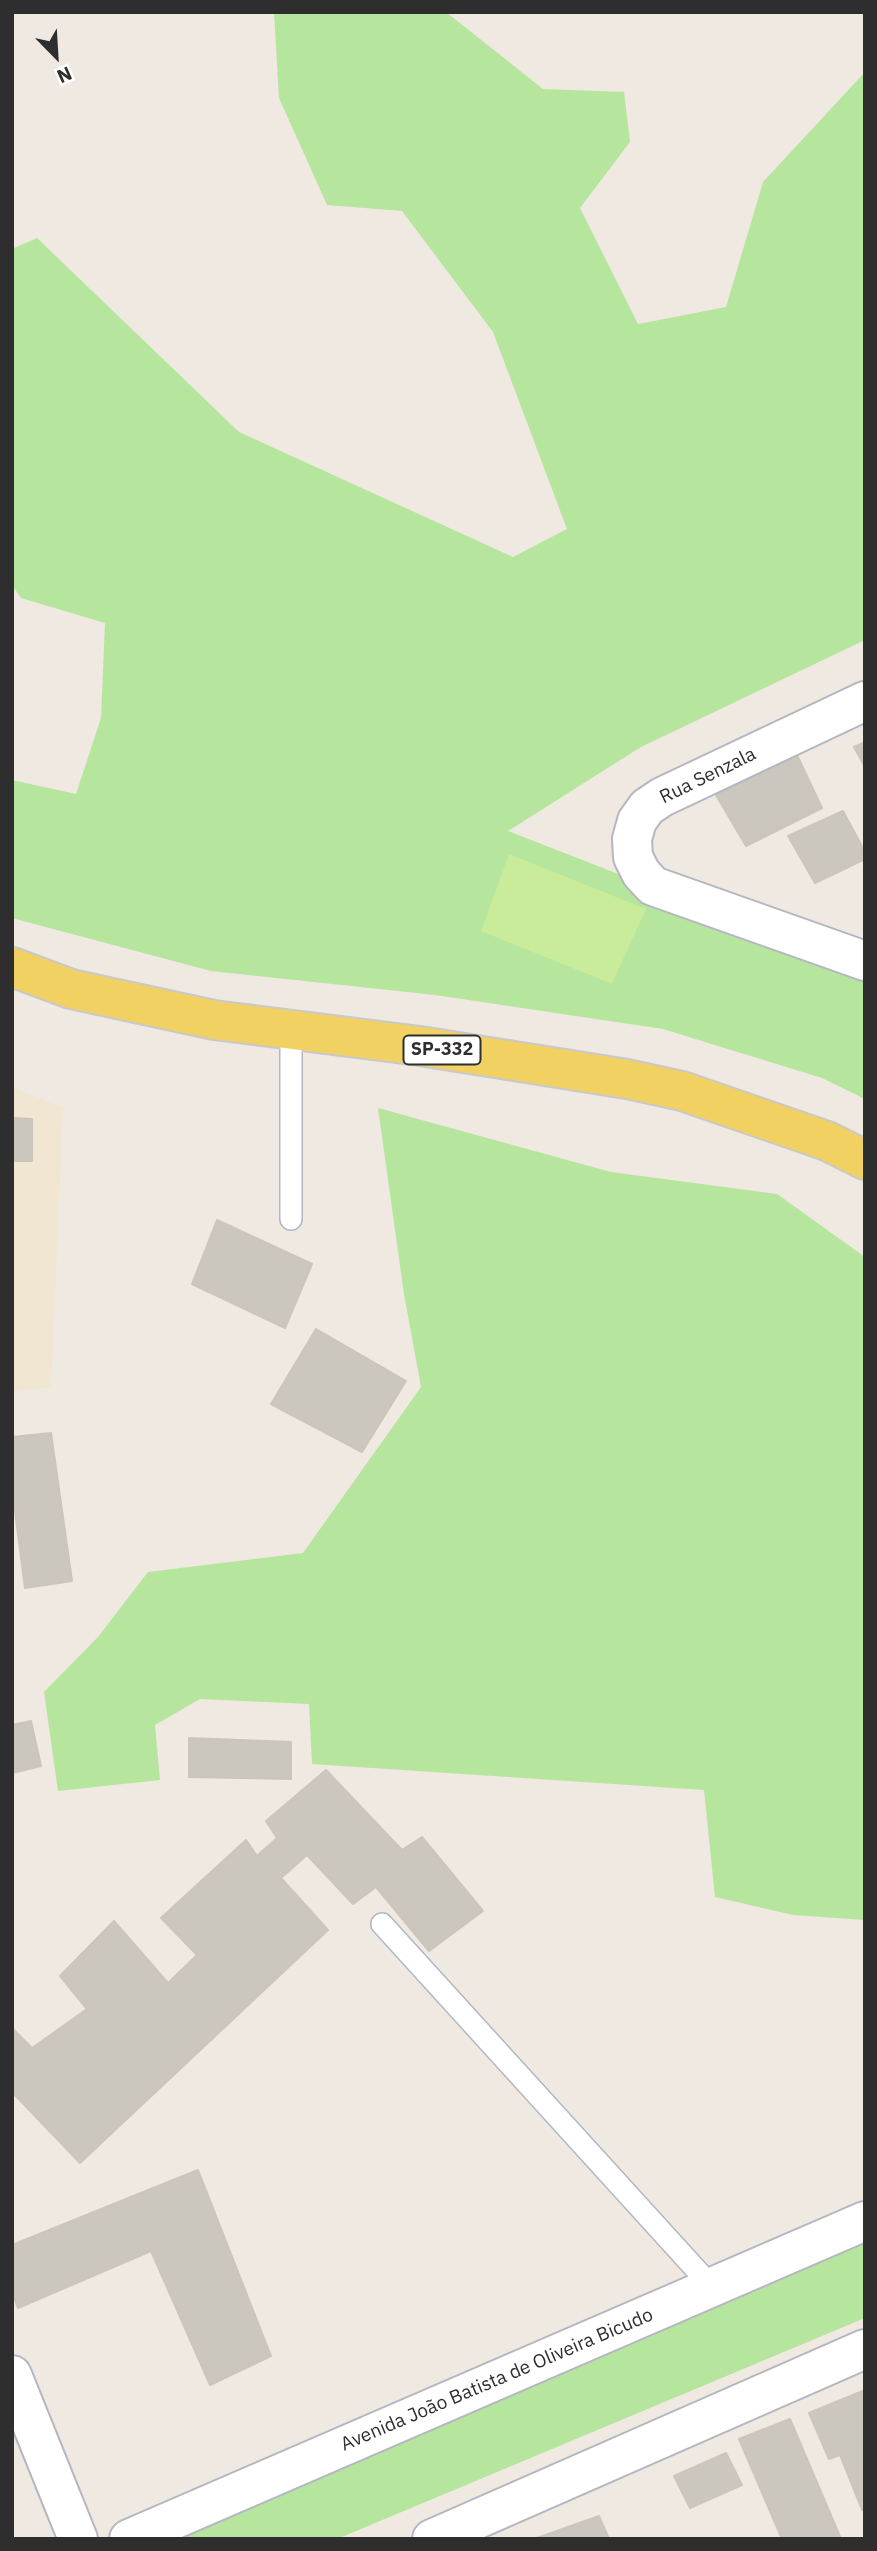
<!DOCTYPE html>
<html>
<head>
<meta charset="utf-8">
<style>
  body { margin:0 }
  #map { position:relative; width:877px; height:2551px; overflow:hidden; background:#efe9e1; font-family:"IBM Plex Sans",sans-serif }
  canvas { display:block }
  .frame { position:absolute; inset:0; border:14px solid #2e2e2e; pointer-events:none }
  .north { position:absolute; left:21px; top:21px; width:70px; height:70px; -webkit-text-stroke:5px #fff; paint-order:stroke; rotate:156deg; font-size:19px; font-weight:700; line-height:28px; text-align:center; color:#2e2e2e }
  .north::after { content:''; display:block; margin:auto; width:24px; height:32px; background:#2e2e2e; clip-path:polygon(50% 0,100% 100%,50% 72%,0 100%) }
</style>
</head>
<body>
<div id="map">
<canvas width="877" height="2551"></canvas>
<div class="frame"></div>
<div class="north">N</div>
</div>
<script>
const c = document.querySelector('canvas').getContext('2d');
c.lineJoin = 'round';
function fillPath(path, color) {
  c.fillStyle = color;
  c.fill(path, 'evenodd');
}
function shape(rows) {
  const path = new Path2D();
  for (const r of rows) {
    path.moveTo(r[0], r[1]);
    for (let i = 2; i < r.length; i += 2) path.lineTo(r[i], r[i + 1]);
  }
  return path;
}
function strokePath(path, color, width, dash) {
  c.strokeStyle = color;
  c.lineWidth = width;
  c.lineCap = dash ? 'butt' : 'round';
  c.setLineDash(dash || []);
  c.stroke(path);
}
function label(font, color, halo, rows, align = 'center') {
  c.font = font + ' "IBM Plex Sans",sans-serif';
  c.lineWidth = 5;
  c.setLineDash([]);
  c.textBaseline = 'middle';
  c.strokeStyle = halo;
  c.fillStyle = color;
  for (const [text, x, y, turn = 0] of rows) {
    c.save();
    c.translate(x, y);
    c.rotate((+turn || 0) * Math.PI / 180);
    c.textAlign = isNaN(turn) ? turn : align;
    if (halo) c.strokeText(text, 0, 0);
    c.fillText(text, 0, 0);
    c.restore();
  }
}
fillPath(shape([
  [12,1087,63,1108,51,1387,12,1392]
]), '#f0e6d1');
fillPath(shape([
  [274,12,446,12,543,89,624,92,630,142,580,208,638,324,726,307,763,182,865,72,865,640,641,747,508,831,865,970,865,1099,822,1078,663,1029,435,995,211,971,12,918,12,780,76,794,101,718,105,623,21,598,12,585,12,249,37,238,239,432,513,557,567,529,493,332,402,211,327,205,279,98],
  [378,1108,611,1172,777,1194,865,1257,865,1920,793,1915,715,1897,704,1790,312,1764,309,1704,200,1699,155,1725,160,1780,58,1791,44,1692,98,1637,148,1572,303,1553,421,1387,404,1294],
  [865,2236,865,2318,337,2539,166,2539]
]), '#b6e59e');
fillPath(shape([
  [509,854,646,909,612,984,481,931]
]), '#c9ec9a');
const building = shape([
  [865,742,865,767,854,747,865,742],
  [797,755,822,808,746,846,716,795,797,755],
  [843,811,865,852,865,859,815,883,788,836,843,811],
  [12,1118,32,1119,32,1161,12,1161,12,1118],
  [217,1220,312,1264,285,1328,192,1284,217,1220],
  [316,1329,406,1381,362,1452,271,1404,316,1329],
  [51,1433,72,1581,25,1588,12,1488,12,1437,51,1433],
  [31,1721,41,1766,12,1773,12,1725,31,1721],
  [189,1738,291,1742,291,1779,189,1777,189,1738],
  [326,1770,402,1850,422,1837,483,1911,429,1951,376,1887,353,1904,307,1855,281,1878,328,1930,80,2163,12,2092,12,2028,32,2048,87,2009,60,1976,114,1921,168,1983,197,1955,161,1918,246,1840,257,1856,277,1838,266,1821,326,1770],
  [198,2170,271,2356,210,2385,151,2251,18,2308,12,2293,12,2245,198,2170],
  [865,2390,865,2509,862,2510,840,2455,829,2459,809,2413,865,2390],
  [790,2419,841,2539,782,2539,739,2439,790,2419],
  [726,2453,742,2485,690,2508,674,2476,726,2453],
  [599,2516,609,2539,537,2538,599,2516]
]);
fillPath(building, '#cbc7bf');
strokePath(building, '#cbc5ba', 2);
const lane = shape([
  [291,1029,291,1219],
  [382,1924,712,2287]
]);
const street = shape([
  [865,701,662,797,647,807,637,821,632,839,633,857,641,873,653,886,865,961],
  [12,2375,78,2539],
  [129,2539,865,2221],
  [432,2539,865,2349]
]);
const primary = shape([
  [12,967,71,989,214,1020,420,1046,627,1079,682,1091,827,1141,865,1160]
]);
strokePath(lane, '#b4b7c1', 24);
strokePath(street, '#b4b7c1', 42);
strokePath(primary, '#c9c9c9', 42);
strokePath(lane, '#fff', 21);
strokePath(street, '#fff', 38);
strokePath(primary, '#f2d163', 38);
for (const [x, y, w] of [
  [442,1050,77]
]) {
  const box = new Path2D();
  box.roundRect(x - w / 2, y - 14.5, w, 29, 5);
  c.fillStyle = '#fff';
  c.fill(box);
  strokePath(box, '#2e2e2e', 2);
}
label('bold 18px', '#2e2e2e', null, [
  ["SP-332",442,1050]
]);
label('19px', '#2e2e2e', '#fff', [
  ["Rua Senzala",708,776,-26],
  ["Avenida João Batista de Oliveira Bicudo",497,2380,-23]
]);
</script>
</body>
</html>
